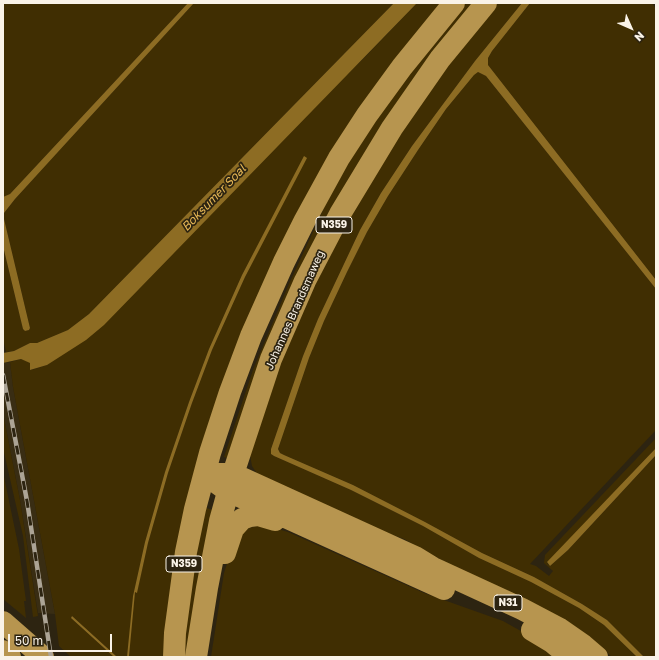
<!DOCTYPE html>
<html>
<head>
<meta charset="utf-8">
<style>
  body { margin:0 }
  #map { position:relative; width:659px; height:660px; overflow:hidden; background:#2d2411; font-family:"Golos Text",sans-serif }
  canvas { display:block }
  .frame { position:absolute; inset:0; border:4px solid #faf3e8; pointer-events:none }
  .north { position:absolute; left:611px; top:8px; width:40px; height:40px; -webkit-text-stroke:3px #2d2411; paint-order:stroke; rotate:135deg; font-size:11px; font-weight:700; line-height:16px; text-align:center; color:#faf3e8 }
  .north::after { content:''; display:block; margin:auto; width:14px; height:18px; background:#faf3e8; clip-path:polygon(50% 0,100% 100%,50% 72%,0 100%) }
  .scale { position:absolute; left:8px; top:634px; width:104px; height:18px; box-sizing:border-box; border:2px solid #faf3e8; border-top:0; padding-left:5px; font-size:12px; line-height:14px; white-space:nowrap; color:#faf3e8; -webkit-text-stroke:3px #2d2411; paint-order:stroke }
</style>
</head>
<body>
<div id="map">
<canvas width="659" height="660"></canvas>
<div class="frame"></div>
<div class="north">N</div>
<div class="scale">50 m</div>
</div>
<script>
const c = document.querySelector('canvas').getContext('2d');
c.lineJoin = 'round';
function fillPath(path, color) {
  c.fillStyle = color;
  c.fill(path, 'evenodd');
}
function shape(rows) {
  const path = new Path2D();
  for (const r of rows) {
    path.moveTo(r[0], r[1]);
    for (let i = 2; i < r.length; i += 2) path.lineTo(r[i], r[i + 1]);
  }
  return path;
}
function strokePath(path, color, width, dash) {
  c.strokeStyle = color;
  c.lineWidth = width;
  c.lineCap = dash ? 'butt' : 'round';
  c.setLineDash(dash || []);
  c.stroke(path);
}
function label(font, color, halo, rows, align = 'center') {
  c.font = font + ' "Golos Text",sans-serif';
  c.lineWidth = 3.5;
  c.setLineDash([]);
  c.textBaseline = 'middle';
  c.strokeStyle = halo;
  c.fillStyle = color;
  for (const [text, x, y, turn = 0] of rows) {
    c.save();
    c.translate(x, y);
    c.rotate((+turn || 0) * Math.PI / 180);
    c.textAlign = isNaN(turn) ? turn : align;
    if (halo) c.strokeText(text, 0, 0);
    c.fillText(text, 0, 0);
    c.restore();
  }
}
fillPath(shape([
  [10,362,13,387,55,614,38,613,20,500,3,413,3,363]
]), '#392d13');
fillPath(shape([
  [3,3,188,3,10,194,4,197,3,197],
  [194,3,394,3,89,314,68,330,37,343,30,343,14,351,6,352,3,338,3,246,23,329,25,331,29,330,30,328,4,219,4,213,15,199],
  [417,3,443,3,248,319,165,657,128,657,134,596,135,592,137,592,148,543,168,473,192,403,212,350,245,277,305,156,242,275,209,349,189,402,165,472,145,542,133,596,128,656,127,657,117,657,72,616,71,618,114,657,71,657,59,646,55,614,13,387,10,362,21,359,27,361,30,363,31,370,47,365,365,57],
  [465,3,475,3,387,122,230,459,224,457,253,370,289,284,341,171,365,133,447,23],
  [497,3,522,3,475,61,412,146,381,193,360,230,318,319,303,356,271,449,271,454,274,456,351,490,423,526,479,558,531,582,579,608,604,625,637,657,612,657,605,651,404,539,354,521,258,475,252,466,250,455,281,360,301,311,357,201,405,124,473,31],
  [530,3,652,3,656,9,656,280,488,65,488,58,492,51],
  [478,72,486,76,656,289,656,430,530,564,536,566,549,576,553,571,544,563,545,555,656,438,656,448,547,563,550,566,568,550,656,455,656,657,644,657,607,620,582,604,534,577,482,553,425,522,353,485,284,455,280,453,278,449,309,358,324,321,347,272,367,232,388,196,418,150,446,109,474,75],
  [3,413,20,500,38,616,33,617,23,536,3,448],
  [3,472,19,549,26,601,24,601,26,618,3,599],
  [204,507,215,511,188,657,181,657,182,640],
  [257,526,268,526,288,532,424,593,503,621,528,635,561,657,211,657,224,573,234,542,242,533,249,528]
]), '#402e02');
fillPath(shape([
  [188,3,194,3,15,199,4,213,4,219,30,328,29,330,25,331,23,329,22,325,3,246,3,197,10,194],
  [394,3,417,3,104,325,86,340,47,365,30,370,30,363,21,359,3,363,3,353,14,351,30,343,37,343,68,330,89,314],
  [522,3,530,3,492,51,488,58,488,65,656,280,656,289,486,76,478,72,474,75,446,109,418,150,388,196,367,232,347,272,324,321,309,358,278,449,280,453,284,455,353,485,425,522,482,553,534,577,582,604,607,620,644,657,637,657,604,625,579,608,531,582,479,558,423,526,351,490,274,456,271,454,271,449,303,356,318,319,360,230,381,193,412,146,475,61],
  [304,156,307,158,245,277,212,350,192,403,168,473,148,543,137,593,135,592,129,656,127,657,133,596,145,542,165,472,189,402,209,349,242,275],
  [656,448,656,455,568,550,550,566,547,562],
  [72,616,116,656,117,657,114,657,71,618]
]), '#8d6c23');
strokePath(shape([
  [219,474,233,474,415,557,433,568,522,609,560,629,583,645,597,657],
  [217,483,228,491,444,589],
  [225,553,233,529,242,519,250,516,258,515,275,520],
  [3,622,43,657],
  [532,630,552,642,570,657],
  [3,651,10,657],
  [174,657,175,633,186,552,195,509,210,453,230,392,251,336,284,262,305,220,339,158,367,115,402,67,454,3],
  [196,657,207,588,220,521,233,474,271,359,305,281,340,214,392,128,440,59,486,3]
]), '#b7954f', 22);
const rail = shape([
  [3,375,27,501,51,657]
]);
strokePath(rail, '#aca496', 4.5);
strokePath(rail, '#2d2411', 3, [9]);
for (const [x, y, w] of [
  [334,225,36],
  [184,564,36],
  [508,603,28]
]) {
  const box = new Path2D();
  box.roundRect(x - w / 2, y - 8, w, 16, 3);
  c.fillStyle = '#2d2411';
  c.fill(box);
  strokePath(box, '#faf3e8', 1);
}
label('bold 10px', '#faf3e8', null, [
  ["N359",334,225],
  ["N359",184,564],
  ["N31",508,603]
]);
label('11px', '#faf3e8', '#2d2411', [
  ["Johannes Brandsmaweg",295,310,-66]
]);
label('italic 12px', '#e8b956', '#2d2411', [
  ["Boksumer Soal",214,198,-46]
]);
</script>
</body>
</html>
